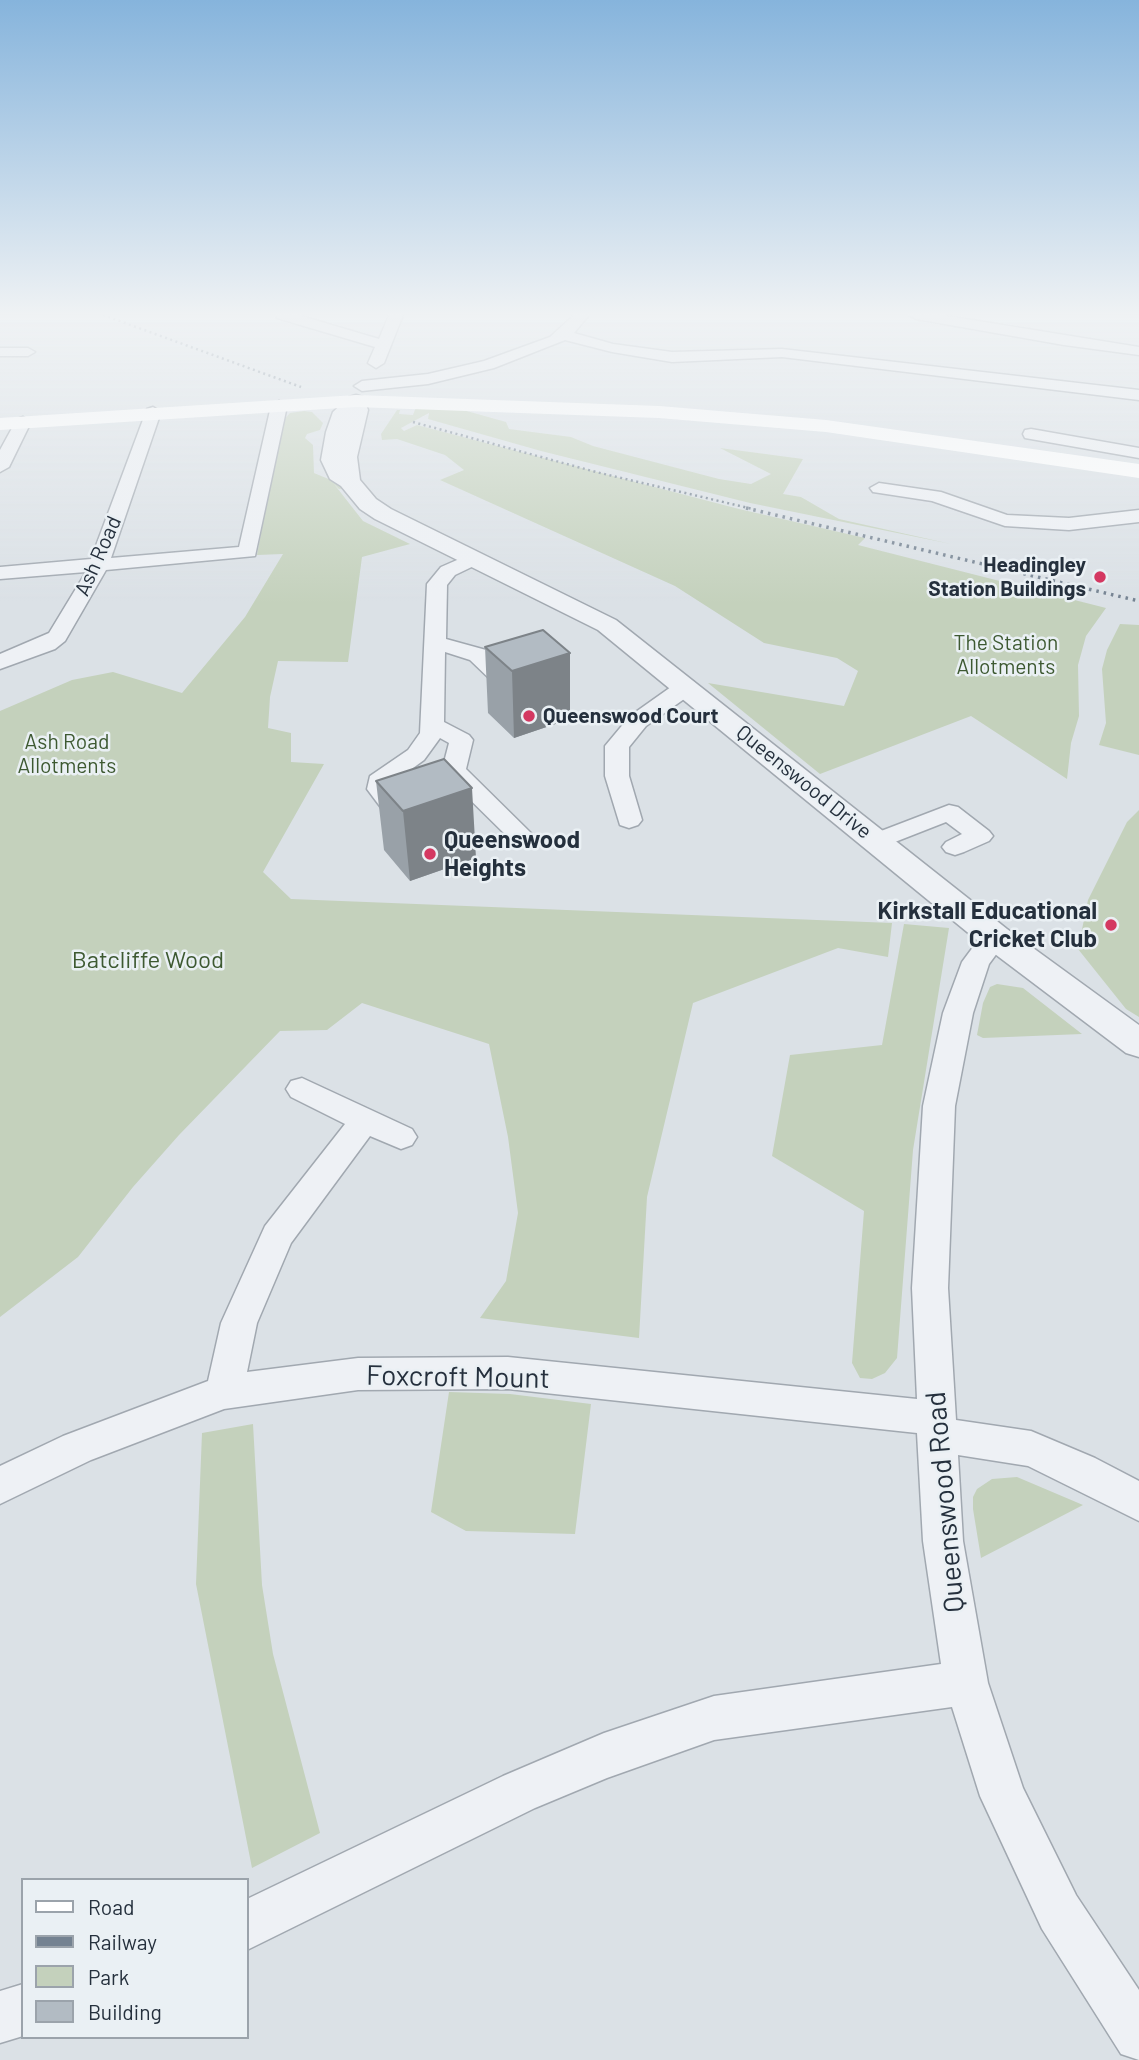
<!DOCTYPE html>
<html>
<head>
<meta charset="utf-8">
<style>
  body { margin:0 }
  #map { position:relative; width:1139px; height:2060px; overflow:hidden; background:#dbe1e6; font-family:Barlow,sans-serif }
  canvas { display:block }
  .legend { position:absolute; left:21px; top:1878px; width:228px; height:161px; box-sizing:border-box; background:#eaf0f4; border:2px solid #9ba3ab; margin:0; padding:9px 12px; list-style:none; font-size:21px; color:#25303d }
  .legend li { display:flex; align-items:center; gap:14px; height:35px }
  .legend b { width:35px; border:2px solid #9ba3ab }
</style>
</head>
<body>
<div id="map">
<canvas width="1139" height="2060"></canvas>
<ul class="legend">
<li><b style="height:9px;background:#fff"></b>Road</li>
<li><b style="height:9px;background:#748291"></b>Railway</li>
<li><b style="height:19px;background:#c4d1bc"></b>Park</li>
<li><b style="height:19px;background:#b2bbc3"></b>Building</li>
</ul>
</div>
<script>
const c = document.querySelector('canvas').getContext('2d');
c.lineJoin = 'round';
function fillPath(path, color) {
  c.fillStyle = color;
  c.fill(path, 'evenodd');
}
function shape(rows) {
  const path = new Path2D();
  for (const r of rows) {
    path.moveTo(r[0], r[1]);
    for (let i = 2; i < r.length; i += 2) path.lineTo(r[i], r[i + 1]);
  }
  return path;
}
function strokePath(path, color, width, dash) {
  c.strokeStyle = color;
  c.lineWidth = width;
  c.lineCap = dash ? 'butt' : 'round';
  c.setLineDash(dash || []);
  c.stroke(path);
}
function label(font, color, halo, rows, align = 'center') {
  c.font = font + ' Barlow,sans-serif';
  c.lineWidth = 5;
  c.setLineDash([]);
  c.textBaseline = 'middle';
  c.strokeStyle = halo;
  c.fillStyle = color;
  for (const [text, x, y, turn = 0] of rows) {
    c.save();
    c.translate(x, y);
    c.rotate((+turn || 0) * Math.PI / 180);
    c.textAlign = isNaN(turn) ? turn : align;
    if (halo) c.strokeText(text, 0, 0);
    c.fillText(text, 0, 0);
    c.restore();
  }
}
fillPath(shape([
  [416,407,456,408,506,422,509,429,571,437,593,446,719,479,751,484,771,474,720,448,803,459,783,494,801,497,839,519,951,544,750,503,541,451,428,419,429,413,401,428,404,431,417,425,739,509,865,538,858,545,1106,608,1086,636,1078,665,1079,716,1071,743,1067,779,971,716,820,774,708,683,844,706,858,671,837,658,764,643,675,586,440,480,464,470,445,455,397,439,382,440,381,434,397,410,400,410,399,414,413,415],
  [304,411,312,412,323,423,320,430,307,434,305,438,313,445,314,473,331,480,336,479,344,488,339,489,334,484,363,521,410,544,362,557,348,662,278,661,270,697,268,728,291,733,291,762,324,764,263,872,291,899,892,923,888,957,838,948,693,1003,647,1197,639,1338,480,1318,506,1281,518,1213,508,1137,489,1044,362,1003,327,1030,280,1031,179,1135,133,1187,78,1257,0,1317,0,711,72,680,113,672,182,693,245,617,283,554,257,555,281,423,290,413],
  [1120,624,1139,625,1139,755,1099,745,1106,723,1102,669,1107,650],
  [1139,810,1139,1017,1126,1009,1078,949,1088,900,1127,822],
  [904,924,949,928,913,1150,897,1358,885,1373,872,1379,860,1378,852,1363,864,1211,772,1156,790,1055,882,1045],
  [997,984,1023,988,1082,1034,983,1038,977,1035,983,1003,990,987],
  [449,1392,510,1394,591,1404,575,1534,466,1531,431,1512],
  [253,1424,262,1585,273,1654,320,1833,252,1868,196,1584,202,1433],
  [1017,1477,1083,1505,981,1558,973,1509,973,1497,977,1489,992,1479]
]), '#c4d1bc');
const minor = shape([
  [275,315,298,315,379,339,389,315,403,315,384,363,376,368,368,363,375,347,277,318,275,315],
  [574,315,589,315,574,333,613,344,672,352,782,349,1139,390,1139,400,782,357,672,362,612,352,565,340,494,368,428,384,362,391,354,386,362,381,428,374,484,361,550,337,574,315],
  [909,315,941,315,1139,347,1139,355,1064,345,916,319,909,315],
  [0,348,28,348,35,352,28,356,0,356,0,348],
  [279,401,287,406,255,556,106,570,65,641,55,649,0,669,0,654,49,633,86,572,0,579,0,567,91,559,147,409,153,407,161,412,111,558,239,547,271,406,279,401],
  [23,417,31,422,9,467,0,472,0,450,17,419,23,417],
  [1031,429,1139,448,1139,458,1025,438,1023,434,1025,430,1031,429],
  [879,483,941,492,1007,515,1069,518,1139,510,1139,522,1069,530,1005,526,932,501,873,492,870,488,879,483],
  [473,553,480,555,483,559,480,563,455,575,447,585,446,639,486,650,514,679,511,684,503,686,495,684,470,660,445,652,444,722,469,735,473,740,466,769,536,838,532,843,523,846,514,843,445,775,442,770,449,743,440,738,424,760,391,784,391,788,409,812,406,817,397,819,388,817,367,789,370,776,408,750,420,733,427,584,441,567,473,553],
  [686,680,694,682,697,687,694,692,646,726,629,747,629,776,642,820,638,825,629,828,620,825,605,776,605,746,630,716,678,682,686,680],
  [949,805,958,807,989,831,993,836,989,841,964,852,955,855,946,852,942,847,946,842,962,834,946,822,877,849,868,846,864,841,868,836,949,805],
  [995,928,1005,931,1009,937,989,964,973,1013,955,1106,948,1288,956,1420,1031,1431,1095,1458,1139,1481,1139,1521,1028,1466,958,1455,963,1541,988,1683,1023,1788,1076,1895,1139,1990,1139,2060,1121,2054,1042,1929,980,1796,952,1707,714,1740,607,1778,535,1808,247,1950,247,1899,503,1776,604,1733,714,1696,941,1664,923,1541,917,1433,508,1389,358,1390,224,1409,91,1460,0,1504,0,1466,63,1436,208,1381,221,1323,265,1226,345,1124,291,1097,286,1089,291,1081,302,1078,412,1129,417,1137,412,1145,401,1149,370,1136,291,1243,257,1323,247,1372,358,1358,508,1357,917,1399,912,1288,923,1106,943,1013,962,962,985,931,995,928],
  [23,1984,23,2036,0,2043,0,1991,23,1984]
]);
const tertiary = shape([
  [356,395,363,397,368,410,357,457,360,480,376,499,391,509,616,620,1007,929,1139,1025,1139,1057,1126,1053,983,945,598,630,375,519,360,509,341,486,330,479,321,460,326,432,333,412,349,397,356,395]
]);
strokePath(minor, '#a1a8b0', 3);
strokePath(tertiary, '#a1a8b0', 3);
fillPath(minor, '#eef1f5');
fillPath(tertiary, '#eef1f5');
fillPath(shape([
  [356,395,659,406,826,420,1139,464,1139,478,826,432,659,418,356,407,0,430,0,418,356,395]
]), '#fff');
strokePath(shape([
  [103,315,301,387],
  [413,422,596,472,753,509]
]), '#748291', 2.5, [2, 3.5]);
strokePath(shape([
  [746,508,1139,601]
]), '#748291', 3.5, [2.5, 5]);
fillPath(shape([
  [485,647,570,719,514,738,488,713],
  [376,781,476,858,410,881,384,850]
]), '#99a1a8');
fillPath(shape([
  [570,653,570,719,514,738,512,671],
  [472,788,476,858,410,881,403,811]
]), '#7d8388');
const building = shape([
  [543,630,570,653,512,671,485,647,543,630],
  [444,759,472,788,403,811,376,781,444,759]
]);
fillPath(building, '#b2bbc3');
strokePath(building, '#7d8388', 2);
const sky = c.createLinearGradient(0, 0, 0, 604);
sky.addColorStop(0, '#86b4dc');
sky.addColorStop(0.52, '#eff2f4');
sky.addColorStop(1, '#eff2f400');
c.fillStyle = sky;
c.fillRect(0, 0, 1139, 604);
for (const [x, y, r, color] of [
  [1100,577,7,"#d43861"],
  [529,716,7,"#d43861"],
  [430,854,7,"#d43861"],
  [1111,925,7,"#d43861"]
]) {
  const dot = new Path2D();
  dot.arc(x, y, r, 0, 2 * Math.PI);
  c.fillStyle = color;
  c.fill(dot);
  strokePath(dot, '#eaf0f4', 2.5);
}
label('21px', '#25303d', '#eaf0f4', [
  ["Ash Road",98,556,-66],
  ["Queenswood Drive",804,782,39]
]);
label('bold 21px', '#25303d', '#eaf0f4', [
  ["Headingley",1086,565],
  ["Station Buildings",1086,589],
  ["Queenswood Court",543,716,"left"]
], 'right');
label('21px', '#3d5931', '#eaf0f4', [
  ["The Station",1006,643],
  ["Allotments",1006,667],
  ["Ash Road",67,742],
  ["Allotments",67,766]
]);
label('bold 24px', '#25303d', '#eaf0f4', [
  ["Queenswood",444,840],
  ["Heights",444,868],
  ["Kirkstall Educational",1097,911,"right"],
  ["Cricket Club",1097,939,"right"]
], 'left');
label('24px', '#3d5931', '#eaf0f4', [
  ["Batcliffe Wood",148,960]
]);
label('28px', '#25303d', '#eaf0f4', [
  ["Foxcroft Mount",458,1377,1],
  ["Queenswood Road",945,1502,-95]
]);
</script>
</body>
</html>
